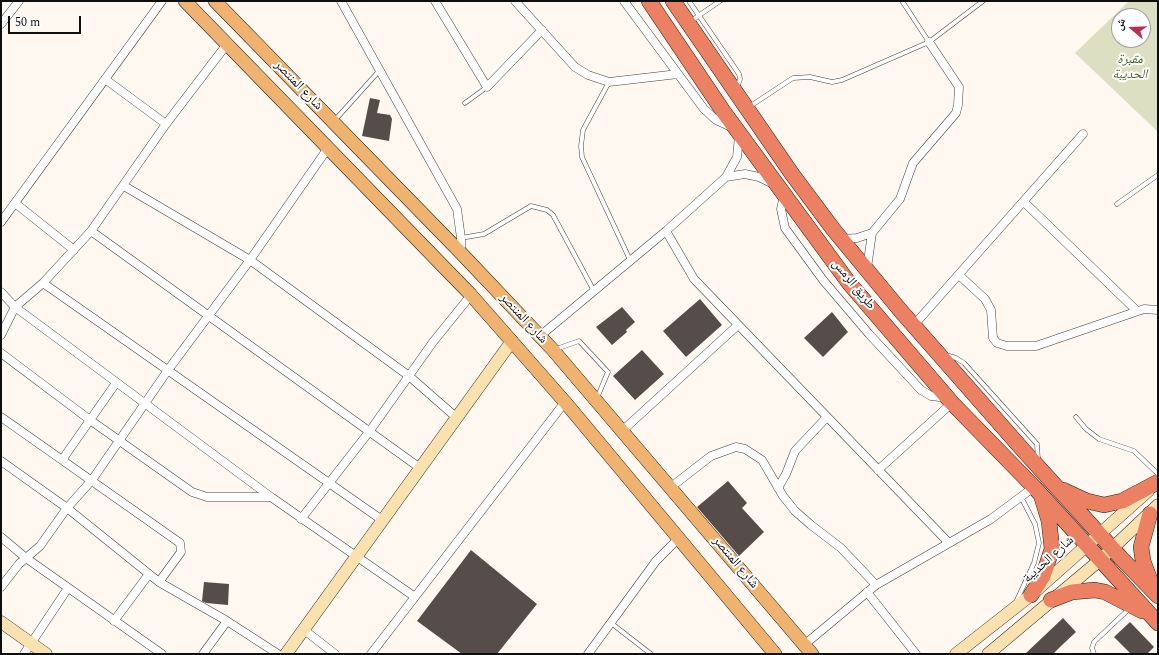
<!DOCTYPE html>
<html>
<head>
<meta charset="utf-8">
<style>
  body { margin:0 }
  #map { position:relative; width:1159px; height:655px; overflow:hidden; background:#fef8f1; font-family:Spectral,"Noto Naskh Arabic",serif }
  canvas { display:block }
  .frame { position:absolute; inset:0; border:2px solid #0e0e0e; pointer-events:none }
  .north { position:absolute; left:1111px; top:8px; width:40px; height:40px; box-sizing:border-box; background:#fff; border:1px solid #9f9f9f; border-radius:50%; rotate:289deg; font-size:11px; font-weight:700; line-height:16px; text-align:center; color:#0e0e0e }
  .north::after { content:''; display:block; margin:auto; width:14px; height:18px; background:#b62f54; clip-path:polygon(50% 0,100% 100%,50% 72%,0 100%) }
  .scale { position:absolute; left:8px; top:16px; width:73px; height:18px; box-sizing:border-box; border:2px solid #0e0e0e; border-top:0; padding-left:5px; font-size:12px; line-height:14px; white-space:nowrap; color:#0e0e0e; -webkit-text-stroke:3px #fff; paint-order:stroke }
</style>
</head>
<body>
<div id="map">
<canvas width="1159" height="655"></canvas>
<div class="frame"></div>
<div class="north">ش</div>
<div class="scale">50 m</div>
</div>
<script>
const c = document.querySelector('canvas').getContext('2d');
c.lineJoin = 'round';
function fillPath(path, color) {
  c.fillStyle = color;
  c.fill(path, 'evenodd');
}
function shape(rows) {
  const path = new Path2D();
  for (const r of rows) {
    path.moveTo(r[0], r[1]);
    for (let i = 2; i < r.length; i += 2) path.lineTo(r[i], r[i + 1]);
  }
  return path;
}
function strokePath(path, color, width, dash) {
  c.strokeStyle = color;
  c.lineWidth = width;
  c.lineCap = dash ? 'butt' : 'round';
  c.setLineDash(dash || []);
  c.stroke(path);
}
function label(font, color, halo, rows, align = 'center') {
  c.font = font + ' Spectral,"Noto Naskh Arabic",serif';
  c.lineWidth = 4;
  c.setLineDash([]);
  c.textBaseline = 'middle';
  c.strokeStyle = halo;
  c.fillStyle = color;
  for (const [text, x, y, turn = 0] of rows) {
    c.save();
    c.translate(x, y);
    c.rotate((+turn || 0) * Math.PI / 180);
    c.textAlign = isNaN(turn) ? turn : align;
    if (halo) c.strokeText(text, 0, 0);
    c.fillText(text, 0, 0);
    c.restore();
  }
}
fillPath(shape([
  [1129,1,1158,1,1158,132,1075,53],
  [1119,16,1143,16,1143,40,1119,40]
]), '#dcdfc2');
fillPath(shape([
  [370,98,380,100,377,113,390,115,392,119,389,141,362,136],
  [700,299,722,325,686,357,663,331],
  [622,307,635,322,626,330,627,332,612,345,596,327],
  [832,312,848,332,823,357,804,338],
  [642,350,664,374,635,400,613,376],
  [728,481,747,503,742,508,764,532,739,556,697,507],
  [471,550,537,604,497,654,462,654,417,621],
  [204,582,229,584,228,605,206,603,202,601],
  [1063,618,1076,632,1061,646,1053,654,1025,654],
  [1130,622,1154,647,1147,654,1131,654,1114,637]
]), '#564d4b');
const lane = shape([
  [689,1,739,74,740,79,737,88],
  [902,1,929,42],
  [691,21,720,1],
  [609,82,583,130,581,146,582,157,630,260],
  [465,103,487,87],
  [749,107,793,78,810,77,832,82,842,80,929,42,983,1],
  [335,120,380,70],
  [1117,204,1158,175],
  [461,238,484,234,531,206,547,210,553,215,594,291],
  [556,349,579,341,608,372,597,398],
  [946,355,956,358,964,363,1037,444,1038,460],
  [1076,417,1086,429,1099,439,1134,451,1158,474],
  [1017,600,1034,563,1039,543,1035,524,1021,497],
  [611,623,651,654],
  [1094,654,1092,648,1094,642,1130,608]
]);
const street = shape([
  [341,1,457,209,461,238,461,253],
  [435,1,487,87,542,30],
  [515,1,575,67,588,75,609,82,678,74],
  [624,1,704,109,716,120,733,128],
  [1,24,19,1],
  [105,79,166,124],
  [726,177,745,174,759,177,773,184],
  [124,186,250,260,409,376,457,418],
  [784,195,781,209,785,228,823,280,869,334,921,390,931,396,948,398],
  [1024,202,1137,311],
  [15,203,74,250],
  [1,222,162,1],
  [91,231,420,468],
  [666,231,694,279,948,542],
  [841,239,857,238,872,233],
  [867,268,872,233,900,199,913,163,956,113,958,105,959,87,929,42],
  [959,275,985,299,991,310,993,338,997,343,1007,346,1036,346,1144,309,1158,310],
  [43,283,382,520],
  [1,292,15,307,271,497,415,597],
  [914,325,1083,134],
  [1,335,15,307,43,283,91,231,166,124,227,44],
  [540,336,666,231,726,177,737,157,739,136],
  [1,353,90,420,192,492,207,497,271,497],
  [1,417,180,543,181,552,159,582],
  [622,431,738,325],
  [62,460,116,383],
  [1,461,67,508,159,582,227,621,278,654],
  [878,470,952,403],
  [671,487,711,456,736,447,745,449,762,460,783,496,795,511,811,525,841,548,876,585],
  [778,488,786,474,795,451,827,417],
  [301,519,369,432,433,342,471,295],
  [1,537,26,558,162,654],
  [1,587,19,564,40,546,67,508,92,480,168,370,250,260,328,148],
  [867,592,916,654],
  [114,621,149,574],
  [303,629,335,654],
  [804,645,876,585,991,519,1034,487],
  [24,654,68,588],
  [203,654,227,621],
  [371,654,565,402],
  [588,654,656,561,678,539]
]);
const secondary = shape([
  [1,622,46,654],
  [286,654,512,341],
  [956,654,1031,595,1148,491],
  [988,654,1100,560,1158,505]
]);
const primary = shape([
  [185,1,471,295,565,402,775,654],
  [215,1,461,253,553,350,812,654]
]);
const highway = shape([
  [649,1,723,111,849,283,952,403,1034,487,1158,623],
  [673,1,792,174,833,229,900,310,1023,450,1121,558,1158,596],
  [1063,490,1087,501,1104,505,1122,501,1158,482],
  [1150,514,1141,547,1143,561,1152,585],
  [1031,595,1043,576,1052,549,1049,521,1042,498],
  [1051,600,1072,592,1095,590,1105,592,1142,611]
]);
strokePath(lane, '#414141', 5);
strokePath(street, '#414141', 9);
strokePath(secondary, '#303030', 13);
strokePath(primary, '#1f1f1f', 14);
strokePath(highway, '#1f1f1f', 16);
strokePath(lane, '#fff', 4);
strokePath(street, '#fff', 8);
strokePath(secondary, '#fae1b0', 12);
strokePath(primary, '#f0b36f', 13);
strokePath(highway, '#eb8162', 15);
label('italic 13px', '#3e6222', '#fff', [
  ["مقبرة",1130,60],
  ["الحديبة",1130,75]
]);
label('13px', '#0e0e0e', '#fff', [
  ["شارع المنتصر",298,86,46],
  ["طريق الرمس",853,285,51],
  ["شارع المنتصر",523,319,47],
  ["شارع الحديبة",1049,560,-42],
  ["شارع المنتصر",735,563,50]
]);
</script>
</body>
</html>
